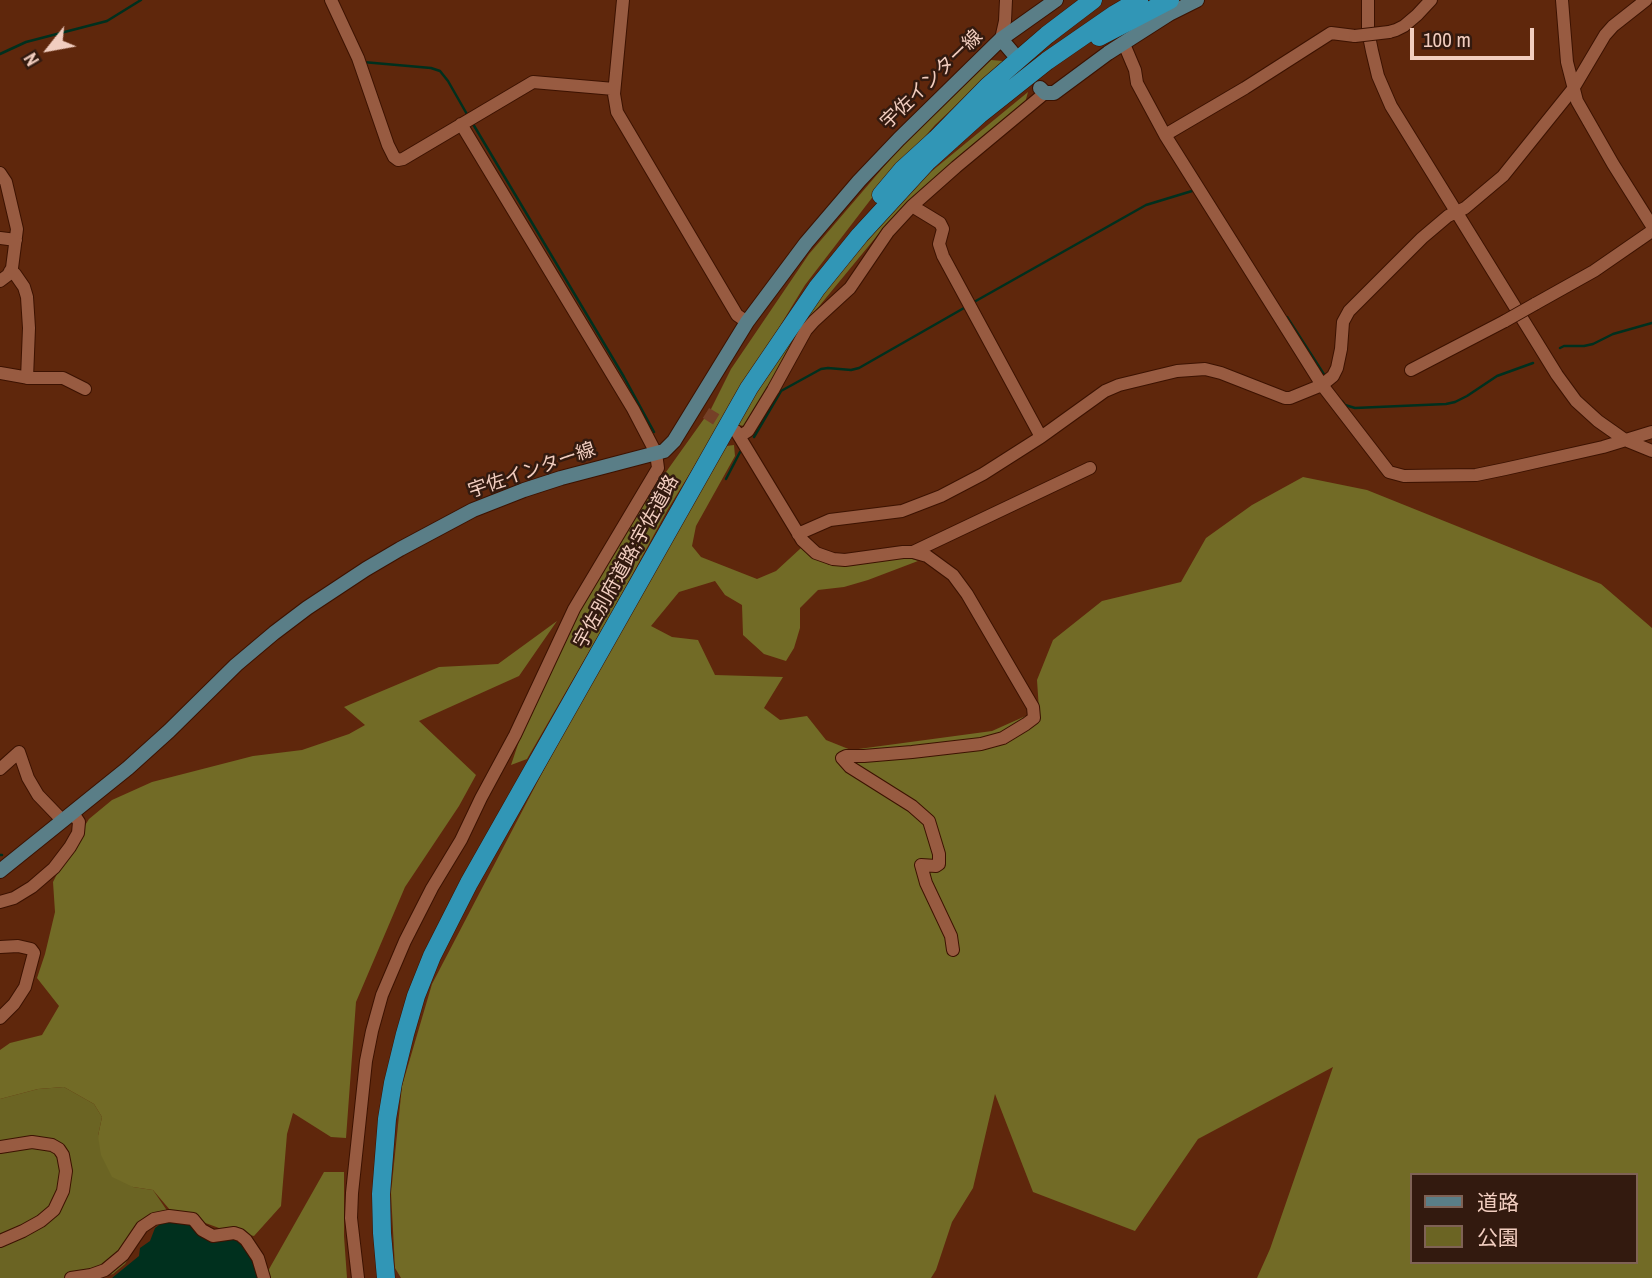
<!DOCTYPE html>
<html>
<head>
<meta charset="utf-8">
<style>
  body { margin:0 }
  #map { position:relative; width:1652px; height:1278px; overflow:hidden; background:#5f270c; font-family:"Archivo Narrow","Noto Sans JP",sans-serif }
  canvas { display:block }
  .legend { position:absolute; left:1410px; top:1173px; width:228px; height:91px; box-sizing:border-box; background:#331a0f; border:2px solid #7f6255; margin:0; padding:9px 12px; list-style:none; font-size:21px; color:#f1cdbf }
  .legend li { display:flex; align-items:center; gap:14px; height:35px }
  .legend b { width:35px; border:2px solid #7f6255 }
  .north { position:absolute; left:14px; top:14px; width:70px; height:70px; -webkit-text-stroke:5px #331a0f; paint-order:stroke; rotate:239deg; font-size:19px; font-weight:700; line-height:28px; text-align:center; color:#f1cdbf }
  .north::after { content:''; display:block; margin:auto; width:24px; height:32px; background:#f1cdbf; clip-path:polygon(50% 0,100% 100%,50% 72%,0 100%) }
  .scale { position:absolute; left:1410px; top:28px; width:124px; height:32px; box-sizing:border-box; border:4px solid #f1cdbf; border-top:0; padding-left:9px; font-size:21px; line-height:24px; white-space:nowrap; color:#f1cdbf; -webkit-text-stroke:5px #331a0f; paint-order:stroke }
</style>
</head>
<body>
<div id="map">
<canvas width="1652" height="1278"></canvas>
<ul class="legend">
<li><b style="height:9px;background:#5a7e87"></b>道路</li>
<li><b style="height:19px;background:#6b6423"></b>公園</li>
</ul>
<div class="north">N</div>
<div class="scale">100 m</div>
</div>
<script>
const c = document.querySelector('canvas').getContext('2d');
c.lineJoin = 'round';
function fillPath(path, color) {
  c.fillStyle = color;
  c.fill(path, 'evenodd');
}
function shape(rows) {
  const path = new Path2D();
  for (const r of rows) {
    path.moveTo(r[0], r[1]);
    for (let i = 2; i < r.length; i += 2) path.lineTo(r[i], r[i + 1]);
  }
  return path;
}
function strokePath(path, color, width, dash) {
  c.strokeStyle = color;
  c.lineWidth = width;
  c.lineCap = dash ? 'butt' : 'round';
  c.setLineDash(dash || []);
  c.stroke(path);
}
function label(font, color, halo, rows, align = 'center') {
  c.font = font + ' "Archivo Narrow","Noto Sans JP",sans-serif';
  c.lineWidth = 5;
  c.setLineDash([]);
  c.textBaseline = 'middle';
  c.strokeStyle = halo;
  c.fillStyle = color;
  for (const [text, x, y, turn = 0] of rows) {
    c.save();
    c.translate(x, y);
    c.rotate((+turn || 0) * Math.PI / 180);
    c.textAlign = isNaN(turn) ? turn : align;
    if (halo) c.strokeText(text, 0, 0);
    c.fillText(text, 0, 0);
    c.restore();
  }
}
fillPath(shape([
  [64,1087,94,1104,102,1117,98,1136,133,1187,153,1190,168,1212,143,1235,125,1264,113,1274,99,1278,0,1278,0,1099,38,1089]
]), '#6b6423');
fillPath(shape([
  [991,60,1003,61,935,125,878,190,805,285,668,509,613,610,527,759,511,765,547,658,614,548,666,472,711,409,731,369,809,254,898,150],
  [1028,92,1025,103,881,231,807,321,745,426,737,425,770,370,848,257,921,180],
  [734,445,735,456,696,526,692,546,701,557,757,579,776,571,801,548,829,565,904,556,918,561,868,580,844,587,818,590,800,608,800,628,794,648,786,661,764,654,743,635,742,605,725,595,715,581,679,592,651,626,672,637,698,640,715,675,783,677,764,708,780,720,807,716,826,740,851,750,992,731,1039,710,1037,680,1053,640,1102,601,1181,582,1206,538,1252,505,1303,477,1367,490,1601,584,1652,628,1652,1278,1257,1278,1270,1249,1333,1067,1198,1139,1135,1231,1033,1192,995,1094,973,1188,952,1222,936,1270,931,1278,401,1278,395,1268,391,1193,402,1086,432,984,541,775,606,656,726,446],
  [1412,1175,1636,1175,1636,1262,1412,1262],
  [557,621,519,676,419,721,476,775,459,806,405,887,356,1002,346,1138,331,1137,293,1113,287,1134,281,1206,254,1236,219,1228,170,1210,153,1190,133,1187,112,1177,101,1155,98,1136,102,1117,94,1104,64,1087,38,1089,0,1099,0,1050,10,1043,42,1035,59,1006,37,978,45,954,55,912,53,882,67,854,89,819,112,800,152,782,253,756,302,750,349,734,365,725,344,707,439,667,498,664],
  [324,1172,344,1172,344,1236,347,1278,264,1278]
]), '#726b26');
fillPath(shape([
  [171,1219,189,1224,214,1241,218,1242,229,1240,240,1240,253,1254,258,1278,112,1278,139,1256,140,1248,150,1241,155,1228,163,1222]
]), '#00301e');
strokePath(shape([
  [0,54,26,42,107,21,141,0],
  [363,62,431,68,440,71,448,81,468,116],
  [473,124,624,377,654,432],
  [974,302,1146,205,1192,191],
  [1287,317,1325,376],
  [1560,348,1564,346,1584,346,1593,344,1613,334,1652,323],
  [1342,401,1345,405,1355,408,1446,404,1455,402,1467,396,1497,376,1533,363],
  [754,437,781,391,821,369,828,368,851,370,859,368,964,308],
  [726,479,740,452],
  [0,855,2,855]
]), '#00301e', 2.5);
strokePath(shape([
  [706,413,732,429]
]), '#754027', 12, [12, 6]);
const minor = shape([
  [331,0,358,58,388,145,394,157,398,160,403,159,533,82,614,89],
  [623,0,614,94,617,112,737,315,747,322],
  [1368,0,1368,31,1372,51,1378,76,1391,106,1557,375,1576,401,1598,421,1625,440,1652,451],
  [1562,0,1567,62,1577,101,1613,164,1652,226],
  [1389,32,1396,30,1404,26,1417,15,1431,0],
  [1001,39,1005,21,1006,0],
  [1124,44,1135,70,1137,83,1165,135,1322,385,1389,472,1404,476,1476,475,1505,469,1603,447,1652,432],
  [1165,135,1245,88,1331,33,1355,36],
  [0,173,6,182,17,229,12,268,8,275,0,281],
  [912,206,940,223,943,229,939,244,943,256,1041,437],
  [0,238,16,240],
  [10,271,15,274,24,287,27,297,29,328,27,378],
  [1535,304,1594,271,1652,231],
  [1411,370,1505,321],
  [0,373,29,378,63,378,85,389],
  [736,431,802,540,816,553,833,559,845,560,903,552,913,552,927,556,953,575,967,594,1033,707,1034,718,1026,724,1003,738,981,744,912,752,864,756,846,756,842,758,850,767,912,806,929,821,939,854,939,864,936,866,921,865,926,883,951,936,953,950],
  [740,436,748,431,773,390,806,330,814,321,850,288,888,232,912,206,956,167,1045,93],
  [798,534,830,520,902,511,941,496,983,474,1041,437,1105,391,1119,385,1177,371,1205,369,1221,373,1285,398,1290,398,1322,385,1333,376,1337,368,1341,349,1343,322,1349,311,1422,238,1448,216,1465,208,1503,176,1573,89,1605,35,1613,26,1646,0],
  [913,552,1090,468],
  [0,769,19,752,28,778,38,795,63,821],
  [0,902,14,898,32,887,54,868,70,847,78,833,79,822,73,813],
  [0,947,18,946,31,949,34,953,25,987,14,1004,0,1018],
  [0,1147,32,1142,52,1145,59,1149,63,1155,66,1171,63,1191,54,1210,41,1221,23,1231,0,1241],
  [71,1278,91,1275,105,1270,123,1255,142,1227,154,1219,169,1216,193,1219,202,1230,213,1236,234,1233,240,1235,246,1240,258,1258,264,1278],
  [358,1278,351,1218,352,1193,366,1061,372,1031,382,995,405,941,432,888,461,840,481,798,515,735,574,609,658,468,656,453,633,409,461,124]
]);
const major = shape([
  [1001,39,1012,52],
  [1040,88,1045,93,1054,93,1108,53,1169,14,1197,0],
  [0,871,128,768,169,731,236,665,274,633,307,608,366,569,400,549,473,510,524,490,561,478,664,451,674,441,747,322,806,243,859,181,899,139,1001,39,1056,0]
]);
const highway = shape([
  [1099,37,1170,0],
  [881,195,902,170,936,139,988,86,1047,35,1093,0],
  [386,1278,382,1233,381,1194,387,1119,393,1083,405,1034,416,996,432,956,469,883,749,388,817,288,860,235,928,161,979,115,1047,61,1115,14,1139,0]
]);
strokePath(minor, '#3c1201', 14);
strokePath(major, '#3c1201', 16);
strokePath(highway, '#3c1201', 19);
strokePath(minor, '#985b41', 12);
strokePath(major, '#5a7e87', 14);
strokePath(highway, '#3196b6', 18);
const minorBridge = shape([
  [1355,36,1389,32],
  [1505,321,1535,304]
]);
strokePath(minorBridge, '#3c1201', 14, []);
strokePath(minorBridge, '#985b41', 12);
label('19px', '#f1cdbf', '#331a0f', [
  ["宇佐インター線",932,80,-44],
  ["宇佐インター線",532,471,-19],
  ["宇佐別府道路;宇佐道路",627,562,-61]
]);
</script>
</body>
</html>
